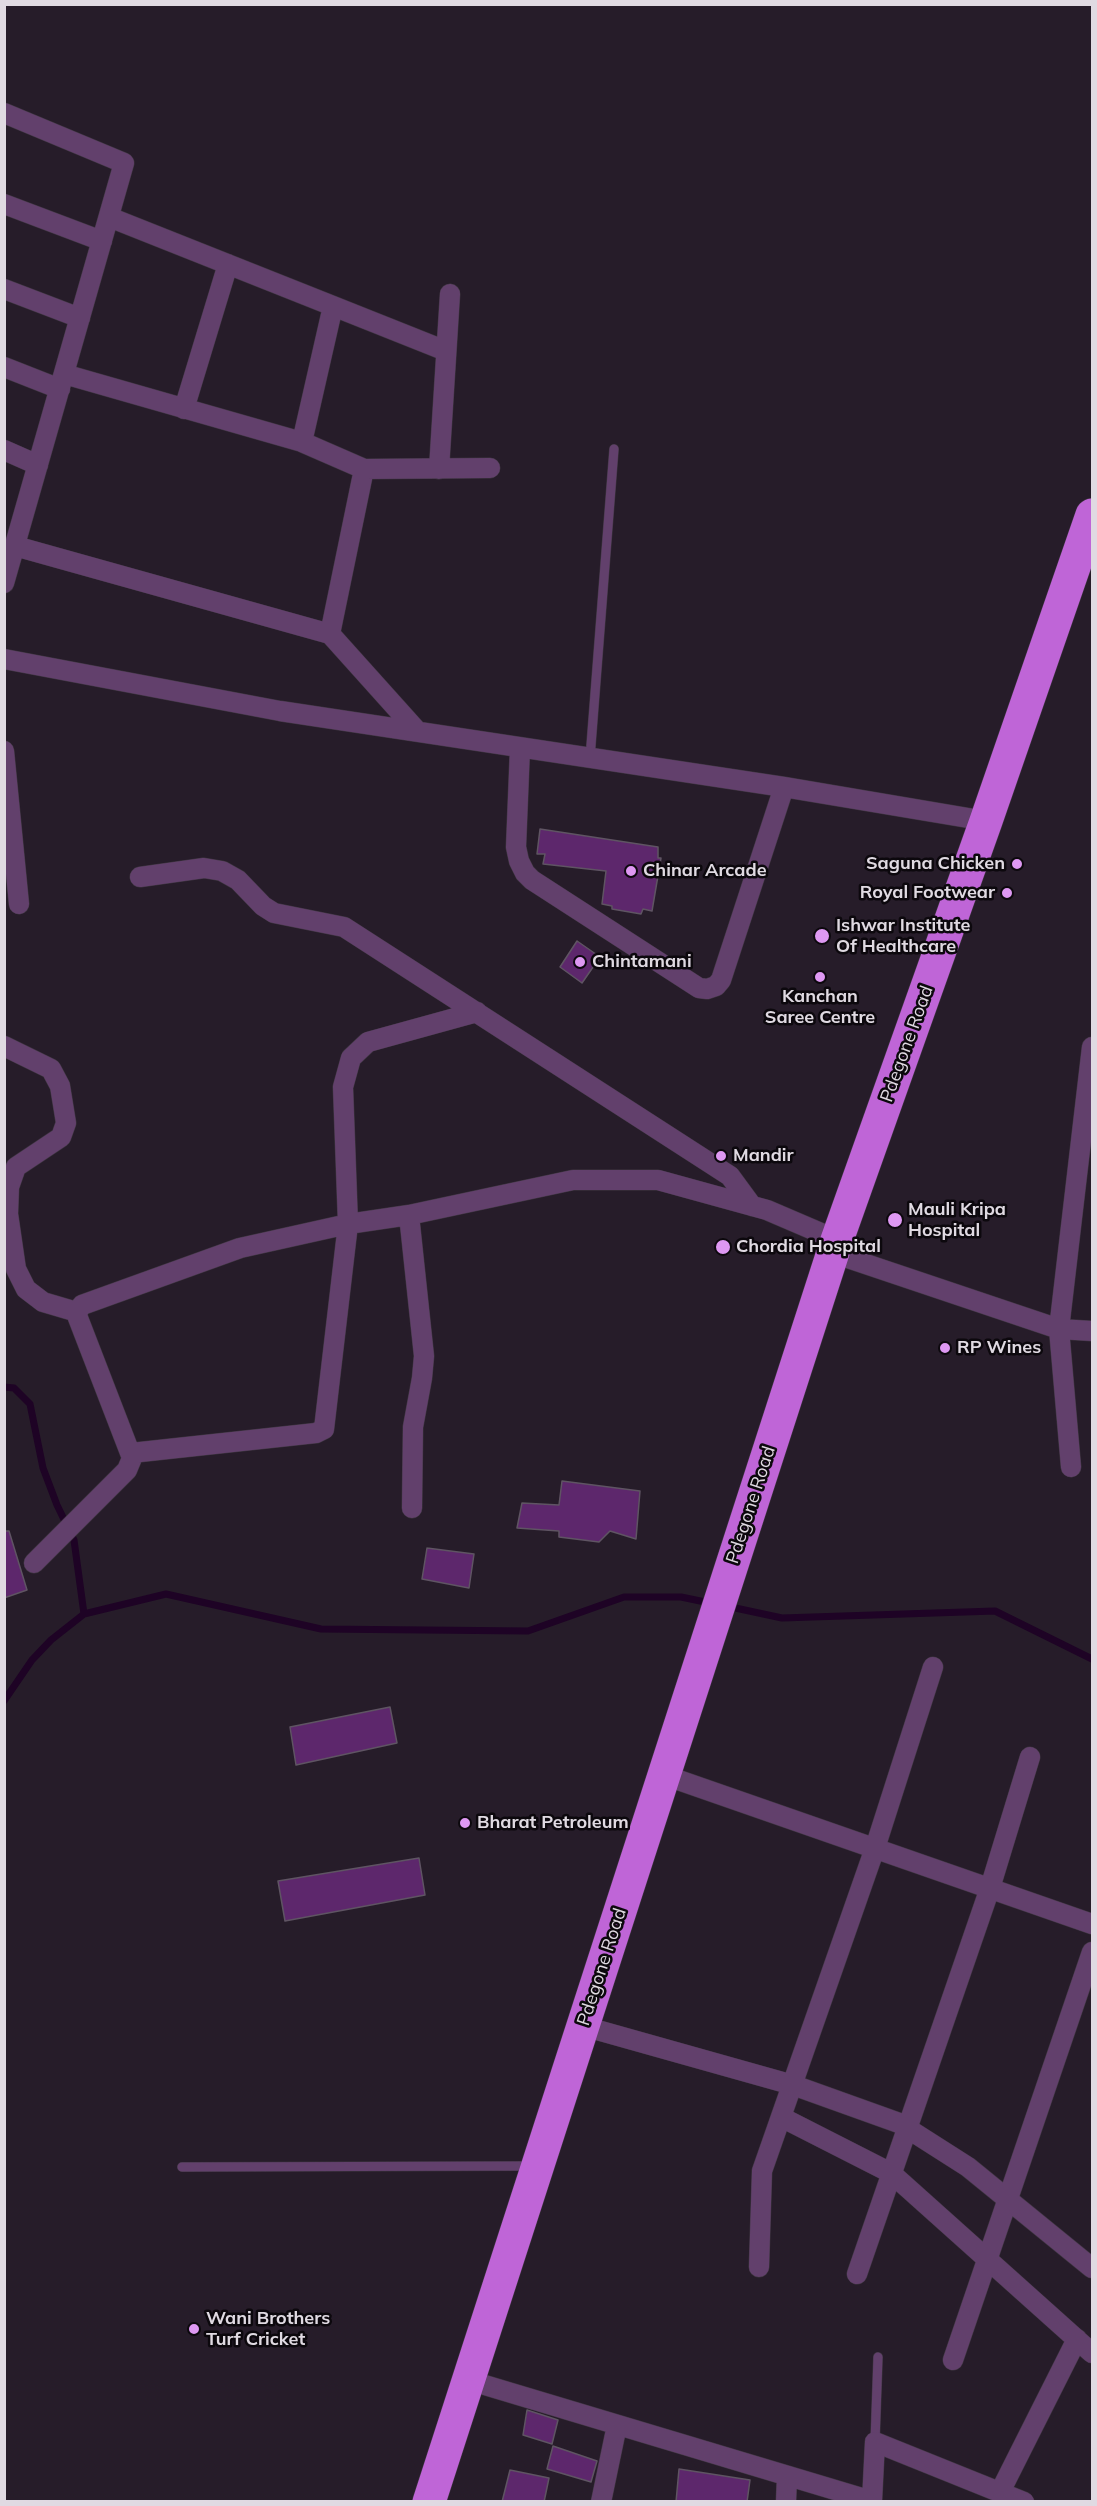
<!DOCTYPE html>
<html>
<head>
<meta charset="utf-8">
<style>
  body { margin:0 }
  #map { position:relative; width:1097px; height:2506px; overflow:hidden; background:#261c29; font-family:Mulish,sans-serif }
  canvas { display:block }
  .frame { position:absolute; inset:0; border:6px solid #e0dae2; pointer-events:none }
</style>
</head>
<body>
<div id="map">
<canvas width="1097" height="2506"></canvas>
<div class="frame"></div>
</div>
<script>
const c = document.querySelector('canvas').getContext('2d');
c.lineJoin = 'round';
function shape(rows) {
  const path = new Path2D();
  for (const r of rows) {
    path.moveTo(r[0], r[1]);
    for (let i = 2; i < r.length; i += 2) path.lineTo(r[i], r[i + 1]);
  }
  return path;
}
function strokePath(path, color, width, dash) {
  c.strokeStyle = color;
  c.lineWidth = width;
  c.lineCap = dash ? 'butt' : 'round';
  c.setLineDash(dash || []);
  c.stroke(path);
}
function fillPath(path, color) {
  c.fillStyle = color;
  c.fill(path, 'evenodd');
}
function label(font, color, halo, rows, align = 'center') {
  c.font = font + ' Mulish,sans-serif';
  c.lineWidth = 5;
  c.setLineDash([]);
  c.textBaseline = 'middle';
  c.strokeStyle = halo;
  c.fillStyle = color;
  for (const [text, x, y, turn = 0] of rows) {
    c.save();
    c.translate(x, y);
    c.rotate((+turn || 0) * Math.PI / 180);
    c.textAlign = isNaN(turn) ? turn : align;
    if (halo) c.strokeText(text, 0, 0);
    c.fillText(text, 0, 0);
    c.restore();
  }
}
strokePath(shape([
  [4,1387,14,1388,30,1404,43,1468,57,1505,74,1540,84,1614],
  [726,1606,782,1618,995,1611,1092,1659],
  [4,1701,32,1660,51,1640,84,1614,166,1594,321,1629,528,1631,624,1597,681,1597,710,1603]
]), '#1e0325', 7);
const building = shape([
  [540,829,658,847,658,858,661,858,652,911,643,909,641,914,612,909,612,906,602,904,606,871,543,864,545,854,537,854,540,829],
  [577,941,600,957,582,983,560,967,577,941],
  [562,1481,640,1491,636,1539,610,1531,599,1542,559,1537,559,1531,517,1528,522,1503,559,1505,562,1481],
  [4,1531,9,1531,27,1590,4,1598,4,1531],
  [427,1548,474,1554,469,1588,422,1579,427,1548],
  [390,1707,397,1743,296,1765,290,1727,390,1707],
  [419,1858,425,1895,285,1921,278,1881,419,1858],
  [527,2410,558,2420,552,2444,523,2435,527,2410],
  [553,2446,597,2461,591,2482,547,2469,553,2446],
  [679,2469,750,2480,747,2502,676,2502,679,2469],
  [510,2470,549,2478,544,2502,502,2502,510,2470]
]);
fillPath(building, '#5d276c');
strokePath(building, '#5f5463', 1.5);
const lane = shape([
  [590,758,614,449],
  [182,2167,530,2166],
  [875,2442,878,2357]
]);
const street = shape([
  [4,113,124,163,4,583],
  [4,204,102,241],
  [109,217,333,306,302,442,364,469,330,634,418,732],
  [4,289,80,318],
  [333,306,446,351],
  [4,367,60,389],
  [64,374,302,442],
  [184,409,228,264],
  [4,450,38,465],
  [364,469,490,468],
  [439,469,450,294],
  [15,546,330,634],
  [4,659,280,711,784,787,986,821],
  [520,748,516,847,519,861,525,873,532,880,699,988,707,989,716,986,721,980,784,787],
  [4,751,19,904],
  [140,877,204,868,222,871,238,880,263,906,274,913,344,927,730,1176,752,1206],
  [4,1046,51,1069,60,1086,66,1123,61,1137,16,1167,9,1187,8,1214,16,1269,26,1289,43,1302,77,1312],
  [409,1215,424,1356,422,1378,413,1427,412,1508],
  [833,1253,1059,1329,1092,1331],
  [131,1453,316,1433,324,1429,348,1224,343,1087,351,1058,368,1042,477,1012],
  [1071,1467,1059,1329,1092,1047],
  [34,1563,127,1470,132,1458,78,1318,77,1312,82,1305,240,1248,348,1224,409,1215,573,1180,658,1180,767,1210,837,1240],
  [664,1775,1092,1924],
  [583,2026,793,2085,899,2123,968,2167,1092,2268],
  [781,2117,891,2173,1092,2353],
  [759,2267,762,2171,875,1848,933,1667],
  [857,2274,990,1888,1030,1757],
  [953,2360,1092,1952],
  [468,2380,872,2501,875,2442,1024,2502],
  [1000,2492,1077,2339],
  [601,2502,617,2425],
  [786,2502,787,2476]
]);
const highway = shape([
  [429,2502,837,1240,986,821,1092,515]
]);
strokePath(lane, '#403743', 10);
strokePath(street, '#403743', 21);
strokePath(highway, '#403743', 34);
strokePath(lane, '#62406c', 9);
strokePath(street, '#62406c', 20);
strokePath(highway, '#bf65d7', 33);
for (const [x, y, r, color] of [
  [1017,864,6,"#de98f2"],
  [631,871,6,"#de98f2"],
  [1007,893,6,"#de98f2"],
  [822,936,8,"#de98f2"],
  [580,962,6,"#de98f2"],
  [820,977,6,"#de98f2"],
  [721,1156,6,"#de98f2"],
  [895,1220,8,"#de98f2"],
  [723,1247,8,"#de98f2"],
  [945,1348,6,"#de98f2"],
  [465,1823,6,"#de98f2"],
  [194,2329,6,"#de98f2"]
]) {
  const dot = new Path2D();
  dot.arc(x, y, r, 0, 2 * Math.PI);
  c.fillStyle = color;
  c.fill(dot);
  strokePath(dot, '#0c080d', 2);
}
label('bold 18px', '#e0dae2', '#0c080d', [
  ["Saguna Chicken",1005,864,"right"],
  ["Chinar Arcade",643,871],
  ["Royal Footwear",995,893,"right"],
  ["Ishwar Institute",836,926],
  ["Of Healthcare",836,947],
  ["Chintamani",592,962],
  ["Kanchan",820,997,"center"],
  ["Saree Centre",820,1018,"center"],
  ["Mandir",733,1156],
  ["Mauli Kripa",908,1210],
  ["Hospital",908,1231],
  ["Chordia Hospital",736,1247],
  ["RP Wines",957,1348],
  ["Bharat Petroleum",477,1823],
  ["Wani Brothers",206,2319],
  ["Turf Cricket",206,2340]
], 'left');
label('18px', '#e0dae2', '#0c080d', [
  ["Pdegone Road",907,1044,-70],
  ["Pdegone Road",751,1505,-72],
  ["Pdegone Road",602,1967,-72]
]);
</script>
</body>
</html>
